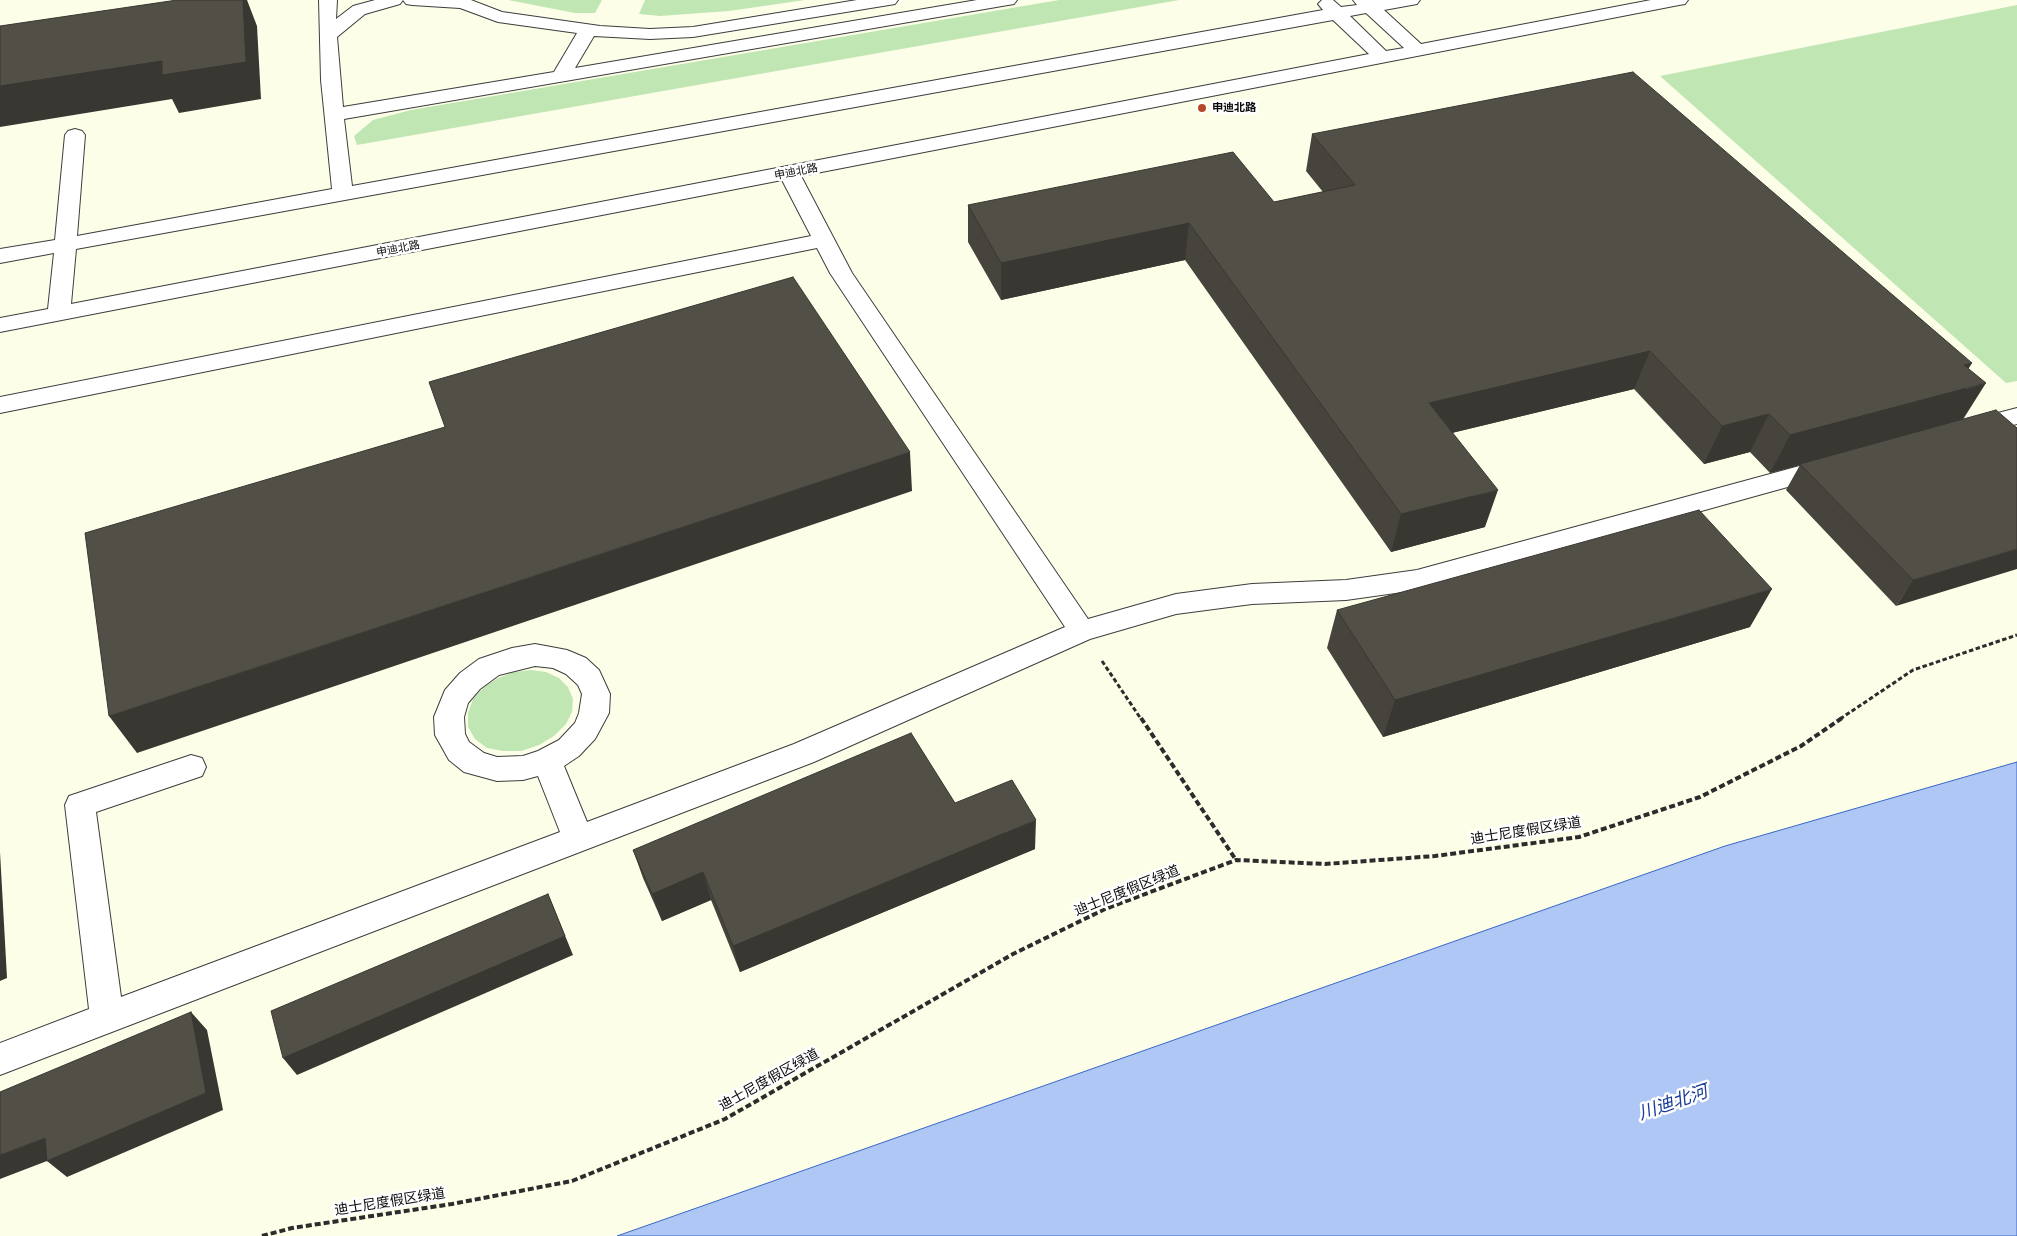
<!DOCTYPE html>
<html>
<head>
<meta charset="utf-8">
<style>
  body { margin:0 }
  canvas { display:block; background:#fdfee8 }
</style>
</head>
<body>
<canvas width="2017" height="1236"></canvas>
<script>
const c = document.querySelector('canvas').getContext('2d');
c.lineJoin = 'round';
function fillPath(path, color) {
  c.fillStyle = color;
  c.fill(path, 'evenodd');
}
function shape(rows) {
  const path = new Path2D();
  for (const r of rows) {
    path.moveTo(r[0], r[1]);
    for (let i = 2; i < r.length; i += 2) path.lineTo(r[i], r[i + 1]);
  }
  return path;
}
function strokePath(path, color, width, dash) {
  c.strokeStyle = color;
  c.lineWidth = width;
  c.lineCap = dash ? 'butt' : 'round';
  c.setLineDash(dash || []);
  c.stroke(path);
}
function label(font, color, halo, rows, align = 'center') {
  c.font = font + ' Literata,"Noto Sans SC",serif';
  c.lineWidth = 5;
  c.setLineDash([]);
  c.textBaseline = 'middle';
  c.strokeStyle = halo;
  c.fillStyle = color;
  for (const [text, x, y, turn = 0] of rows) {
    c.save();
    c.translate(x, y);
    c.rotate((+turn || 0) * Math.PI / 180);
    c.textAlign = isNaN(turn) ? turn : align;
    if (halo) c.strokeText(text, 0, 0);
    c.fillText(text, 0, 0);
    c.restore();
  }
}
fillPath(shape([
  [508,0,602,0,595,13,575,13],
  [645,0,805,0,729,11,660,16,639,14],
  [1059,0,1179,0,357,145,354,136,373,120,411,110],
  [2017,5,2017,381,2006,383,1660,76],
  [531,670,546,672,559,678,568,687,573,699,572,712,566,724,554,736,539,745,521,751,503,751,487,748,475,739,468,727,468,713,473,699,484,687,498,678,514,672]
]), '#c0e6b4');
const water = shape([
  [2017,762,2017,1236,617,1236,1725,846,2017,762]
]);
fillPath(water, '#afc7f4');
strokePath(water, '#3867c8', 1);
const minor = shape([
  [319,0,337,0,336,19,353,6,375,0,403,0,400,4,365,14,337,37,343,107,554,72,577,33,498,22,460,8,412,5,406,4,403,0,471,0,502,12,600,26,650,29,693,27,857,0,898,0,895,4,889,5,693,37,650,39,594,36,575,68,977,0,1017,0,1014,4,1008,5,344,119,352,186,1323,10,1318,4,1322,0,1333,0,1341,7,1357,5,1353,0,1420,0,1417,4,1384,10,1421,44,1651,0,1688,0,1685,4,1679,5,801,176,852,273,1088,619,1176,594,1252,584,1346,580,1417,570,1829,458,1838,461,1842,467,1838,473,1417,590,1346,600,1252,604,1176,614,1090,639,814,762,0,1075,0,1043,89,1009,65,805,69,796,191,755,202,758,206,767,202,776,96,812,121,997,560,832,538,776,523,780,497,781,464,772,449,760,435,735,434,717,445,690,460,673,479,659,512,648,535,644,567,650,586,658,599,670,610,694,609,713,595,739,579,756,564,766,587,822,794,744,1065,627,830,273,817,248,0,413,0,397,811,236,782,180,0,332,0,318,48,309,54,253,0,263,0,249,55,240,65,135,68,131,75,129,82,131,85,135,77,236,332,189,321,80,319,0],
  [1366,13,1404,48,1386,51,1350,16,1366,13],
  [1333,20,1369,54,71,304,76,249,1333,20],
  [535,666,553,668,566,674,578,685,582,694,579,713,575,723,559,740,538,751,523,756,497,757,484,753,469,742,465,734,464,717,468,703,480,689,499,675,535,666],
  [2017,408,2017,424,1969,437,1960,435,1957,429,1960,423,2017,408]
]);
strokePath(minor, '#3d3d3d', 2);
strokePath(shape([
  [1102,661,1141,719],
  [1840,719,1913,670,2017,635]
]), '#2c2c2c', 3, [4.5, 2.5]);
strokePath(shape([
  [1141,718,1236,860],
  [262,1236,292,1228,452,1204,572,1181,725,1119,1013,954,1105,909,1236,860,1325,864,1435,856,1579,837,1700,797,1801,746,1842,718]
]), '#2c2c2c', 4, [6, 3]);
fillPath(minor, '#fff');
fillPath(shape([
  [1312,134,1972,363,1968,368,1963,420,2017,428,1896,606,1786,490,1800,465,1770,473,1750,452,1704,464,1634,389,1452,433,1485,527,1391,552,1185,260,1001,300,968,242,968,205,1274,202,1323,192,1306,171],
  [1337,610,1750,627,1383,737,1327,648],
  [955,803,1035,849,740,972,711,900,662,921,643,878,633,850]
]), '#47443d');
fillPath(shape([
  [243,0,247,0,257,26,261,99,179,113,172,99,0,127,0,86],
  [1189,223,1185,260,1001,300,1001,263],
  [1650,351,1634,389,1418,441,1429,403],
  [1972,363,1954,392,1986,383,1962,421,1770,473,1790,435,1964,365],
  [1769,414,1750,452,1704,464,1722,426],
  [910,452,912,491,137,753,109,716],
  [1498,490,1485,527,1391,552,1401,514],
  [2017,549,2017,569,1896,606,1913,580],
  [1772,589,1750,627,1383,737,1395,700],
  [1036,820,1035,849,740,972,733,946],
  [0,852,7,978,0,981],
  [703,872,711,900,662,921,652,894],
  [548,894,573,955,297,1075,283,1058],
  [191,1012,207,1030,223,1110,67,1177,47,1161,0,1179,0,1155,45,1138]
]), '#393732');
const building = shape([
  [177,0,243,0,246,62,162,75,162,61,0,86,0,26,177,0],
  [1633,72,1972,363,1964,365,1986,383,1790,435,1769,414,1722,426,1650,351,1429,403,1498,490,1401,514,1189,223,1001,263,968,205,1233,152,1274,202,1355,185,1312,134,1633,72],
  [793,277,910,452,109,716,85,533,445,427,429,382,793,277],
  [1996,410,2017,428,2017,549,1913,580,1800,464,1996,410],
  [1699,510,1772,589,1395,700,1337,610,1699,510],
  [911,733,955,803,1012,780,1036,820,733,946,703,872,652,894,633,850,911,733],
  [548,894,565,936,283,1058,271,1011,548,894],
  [191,1012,206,1093,47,1161,45,1138,0,1155,0,1092,191,1012]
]);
fillPath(building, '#524f47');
strokePath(building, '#393732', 1);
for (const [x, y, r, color] of [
  [1202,108,5,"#b54828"]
]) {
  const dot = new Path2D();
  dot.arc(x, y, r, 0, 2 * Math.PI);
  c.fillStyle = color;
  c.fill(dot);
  strokePath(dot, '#fff', 2);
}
label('bold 11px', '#0a0a0a', '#fff', [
  ["申迪北路",1212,108]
], 'left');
label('11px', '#0a0a0a', '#fff', [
  ["申迪北路",796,172,-11],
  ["申迪北路",398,249,-11]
]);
label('14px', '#0a0a0a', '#fff', [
  ["迪士尼度假区绿道",1526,831,-9],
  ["迪士尼度假区绿道",1127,891,-22],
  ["迪士尼度假区绿道",769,1080,-29],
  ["迪士尼度假区绿道",390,1202,-9]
]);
label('italic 18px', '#193d97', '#fff', [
  ["川迪北河",1673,1103,-19]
]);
</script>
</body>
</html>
